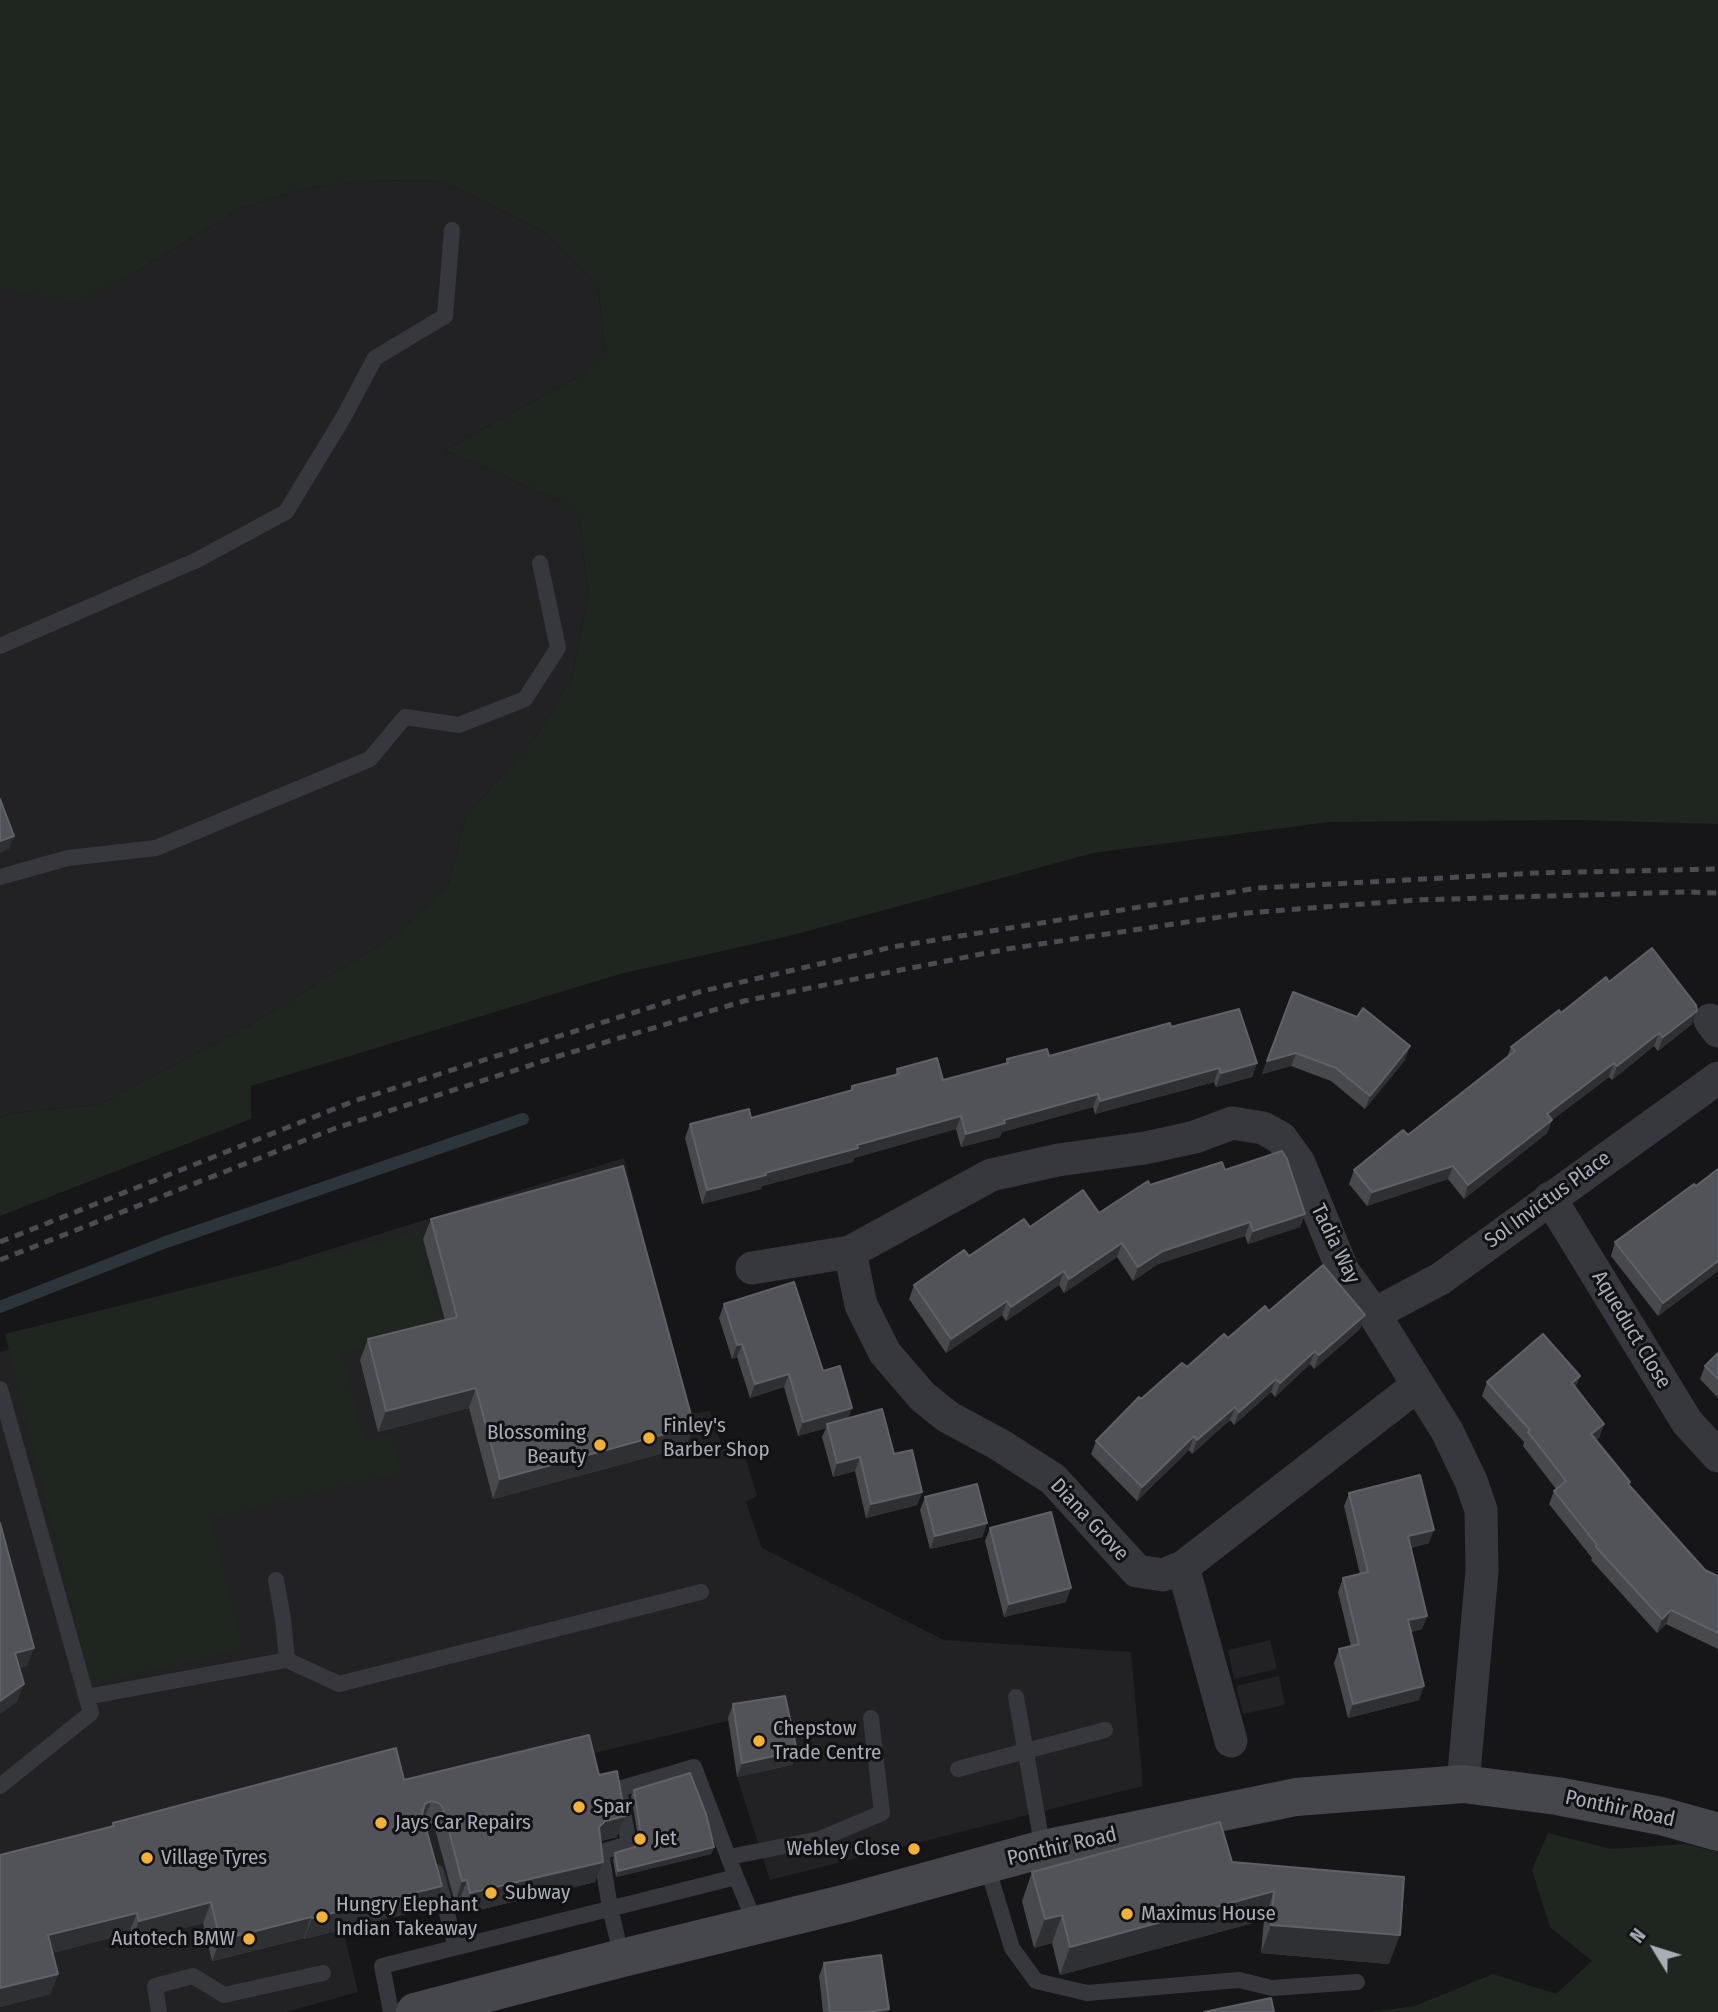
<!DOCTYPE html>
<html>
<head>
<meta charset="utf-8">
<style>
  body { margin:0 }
  #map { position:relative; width:1718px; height:2012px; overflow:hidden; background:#161618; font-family:"Fira Sans Condensed",sans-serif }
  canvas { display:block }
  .north { position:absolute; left:1620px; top:1914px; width:70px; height:70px; -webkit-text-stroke:5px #111113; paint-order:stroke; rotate:308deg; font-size:19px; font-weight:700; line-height:28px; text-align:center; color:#a8adb8 }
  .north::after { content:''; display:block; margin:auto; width:24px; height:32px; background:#a8adb8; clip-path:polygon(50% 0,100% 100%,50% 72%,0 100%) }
</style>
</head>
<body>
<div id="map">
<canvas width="1718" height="2012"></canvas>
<div class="north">N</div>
</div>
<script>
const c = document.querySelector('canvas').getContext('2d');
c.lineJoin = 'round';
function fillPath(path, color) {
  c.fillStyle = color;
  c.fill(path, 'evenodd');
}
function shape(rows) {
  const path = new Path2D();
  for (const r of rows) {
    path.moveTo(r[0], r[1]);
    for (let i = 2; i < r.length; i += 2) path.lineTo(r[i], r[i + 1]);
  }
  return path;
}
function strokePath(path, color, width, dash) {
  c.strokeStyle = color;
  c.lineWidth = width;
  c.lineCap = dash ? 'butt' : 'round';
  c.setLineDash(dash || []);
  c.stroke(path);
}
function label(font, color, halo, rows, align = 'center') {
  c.font = font + ' "Fira Sans Condensed",sans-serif';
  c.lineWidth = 6;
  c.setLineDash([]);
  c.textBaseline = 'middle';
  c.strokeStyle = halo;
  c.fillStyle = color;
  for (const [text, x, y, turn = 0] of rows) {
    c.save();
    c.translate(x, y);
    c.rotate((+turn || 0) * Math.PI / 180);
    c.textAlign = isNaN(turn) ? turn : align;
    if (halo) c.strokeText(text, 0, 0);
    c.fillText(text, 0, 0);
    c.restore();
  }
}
fillPath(shape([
  [436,180,474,196,547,234,598,285,605,353,583,374,445,450,560,501,580,521,588,595,572,677,539,733,466,817,448,884,396,935,257,1021,99,1105,12,1113,0,1118,0,288,32,292,134,273,239,209,301,189,361,181],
  [624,1158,687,1414,710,1411,723,1449,741,1443,757,1496,746,1502,762,1548,944,1640,1131,1652,1143,1786,770,1880,737,1777,792,1765,731,1720,434,1792,458,1895,427,1902,343,1929,358,1992,286,2012,0,2012,0,1352],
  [1270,1640,1277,1669,1234,1679,1228,1650],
  [1279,1676,1285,1705,1243,1714,1236,1686]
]), '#222225');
fillPath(shape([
  [0,0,1718,0,1718,824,1578,820,1329,822,1093,853,793,935,620,974,251,1086,251,1119,0,1216,0,1118,12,1113,99,1105,257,1021,396,935,448,884,466,817,539,733,572,677,588,595,580,521,560,501,445,450,583,374,605,352,598,285,547,234,474,196,436,180,362,181,301,189,239,209,134,273,78,302,0,288],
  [420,1231,444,1328,342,1353,364,1440,392,1434,401,1472,211,1519,243,1648,91,1685,5,1334],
  [1548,1833,1611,1849,1685,1844,1718,1852,1718,2012,1371,2012,1415,2006,1493,1974,1556,1994,1592,1961,1550,1927,1532,1870]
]), '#1e261f');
strokePath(shape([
  [0,1307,166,1242,523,1119]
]), '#2c353c', 12);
strokePath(shape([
  [0,646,197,560,286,512,343,418,375,358,445,316,452,230],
  [0,877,68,858,156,848,370,759,405,717,459,725,525,699,558,648,540,563],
  [0,1389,91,1713,0,1786],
  [287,1660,339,1684,701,1592],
  [86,1697,287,1660,283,1619,276,1580],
  [1016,1697,1043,1849],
  [958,1769,1105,1730],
  [729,1857,820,1839,882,1813,871,1718],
  [987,1866,1012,1948,1036,1981,1087,1993,1239,1980,1272,1988,1357,1982],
  [436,1872,456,1947],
  [622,1958,610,1908,601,1852,629,1844,619,1789,694,1767,736,1877],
  [159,2012,155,1986,193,1976,224,1995,323,1973],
  [391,2012,382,1966,736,1877,757,1927]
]), '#37383d', 16);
strokePath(shape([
  [1710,1020,1718,1031],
  [1550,1198,1687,1422,1718,1456],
  [850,1252,861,1305,885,1353,923,1397,948,1417,1000,1445,1053,1479,1137,1571,1163,1575,1183,1567,1418,1385],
  [752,1268,850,1252,991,1175,1058,1160,1145,1148,1195,1137,1232,1123,1263,1128,1281,1138,1299,1163,1343,1271,1374,1314,1447,1431,1471,1481,1481,1510,1482,1571,1463,1784],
  [1374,1314,1440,1279,1718,1078],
  [1183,1567,1231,1741]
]), '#37383d', 33);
strokePath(shape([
  [415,2012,622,1958,847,1903,1043,1849,1296,1797,1463,1784,1557,1796,1661,1816,1718,1832]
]), '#45474d', 38);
strokePath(shape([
  [0,1242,354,1101,699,992,892,947,1258,888,1535,873,1718,869],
  [0,1260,336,1128,559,1056,744,1001,1007,949,1247,913,1415,900,1688,892,1718,893]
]), '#4a4c52', 5, [9, 7]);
fillPath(shape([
  [1609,982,1692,1024,1658,1051,1654,1046,1612,1080,1609,1077,1552,1120,1547,1133,1464,1199,1448,1179,1367,1206,1349,1184,1354,1170,1408,1135,1507,1057,1511,1047,1561,1013],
  [1293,992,1405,1060,1365,1109,1331,1081,1291,1066,1262,1074],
  [1171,1027,1257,1063,1252,1077,1216,1087,1214,1082,1095,1114,1093,1107,1002,1132,1000,1137,961,1147,956,1129,854,1158,853,1162,762,1186,761,1189,702,1204,685,1138,690,1124,751,1118,850,1090,852,1086,895,1075,897,1069,943,1080,1005,1064,1007,1059,1049,1056],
  [1718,1169,1718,1271,1658,1316,1611,1256,1615,1242,1696,1186],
  [1225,1170,1305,1214,1300,1227,1248,1244,1245,1236,1158,1264,1133,1281,1117,1257,1064,1293,1059,1285,1006,1321,1002,1315,946,1353,909,1299,914,1285,969,1256,1030,1227,1099,1213,1150,1185],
  [431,1219,686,1447,493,1499,469,1408,378,1432,360,1360,368,1339,445,1320,423,1239],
  [724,1304,823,1371,848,1418,894,1454,922,1492,917,1505,866,1518,855,1471,833,1477,822,1437,826,1428,798,1436,784,1387,750,1398,737,1357,732,1359,719,1318],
  [1269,1311,1365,1315,1360,1329,1314,1369,1310,1364,1275,1397,1271,1392,1234,1425,1230,1420,1192,1454,1189,1450,1137,1501,1091,1454,1096,1441,1141,1399,1228,1338],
  [1718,1353,1718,1398,1700,1379,1705,1366],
  [1487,1382,1576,1388,1604,1424,1599,1438,1596,1440,1629,1486,1705,1570,1718,1576,1718,1649,1666,1624,1657,1633,1591,1560,1592,1558,1549,1504,1554,1491,1556,1489,1523,1446,1524,1442,1482,1396],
  [1349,1493,1429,1543,1411,1548,1427,1616,1422,1629,1411,1632,1419,1700,1348,1718,1334,1663,1339,1649,1351,1646,1338,1592,1343,1578,1360,1574,1344,1506],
  [925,1497,987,1523,982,1537,930,1549,920,1510],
  [990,1528,1066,1602,1004,1617,985,1541],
  [733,1704,797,1751,792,1765,737,1777,728,1718],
  [599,1775,625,1816,617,1837,601,1841,595,1882,462,1914,459,1901,455,1902,435,1829,432,1824,425,1822,442,1886,434,1907,304,1939,304,1938,212,1961,203,1923,131,1942,129,1933,52,1953,58,1974,50,1994,0,2007,113,1823,404,1780],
  [634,1790,714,1847,711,1854,616,1877,613,1860,615,1853,635,1847,639,1843,631,1796],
  [1232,1862,1389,1964,1261,1953,1264,1920,1060,1975,1052,1943,1034,1948,1022,1901,1032,1872],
  [824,1963,889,2009,888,2012,823,2012,819,1976]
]), '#47494d');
fillPath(shape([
  [14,836,9,849,0,853,0,841],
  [1697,1011,1692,1024,1658,1051,1663,1037],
  [1659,1033,1654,1046,1612,1080,1617,1066],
  [1410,1046,1405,1060,1365,1109,1370,1096],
  [1296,1053,1291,1066,1262,1074,1267,1061],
  [1257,1063,1252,1077,1216,1087,1221,1073],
  [1614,1063,1609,1077,1552,1120,1547,1133,1464,1199,1468,1185,1547,1114],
  [1219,1068,1214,1082,1095,1114,1100,1101],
  [1098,1094,1093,1107,1002,1132,1000,1137,961,1147,966,1134,1004,1120],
  [961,1116,956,1129,854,1158,853,1162,762,1186,761,1189,702,1204,707,1190,857,1145],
  [1453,1166,1448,1179,1367,1206,1372,1192],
  [1305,1214,1300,1227,1248,1244,1253,1231],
  [1250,1222,1245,1236,1158,1264,1133,1281,1138,1267,1163,1251],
  [1122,1243,1117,1257,1064,1293,1069,1279],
  [1718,1261,1718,1271,1658,1316,1663,1303],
  [1064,1271,1059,1285,1006,1321,1011,1307],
  [1007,1301,1002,1315,946,1353,951,1339],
  [1365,1315,1360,1329,1314,1369,1319,1355],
  [742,1344,737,1357,732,1359,737,1345],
  [1315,1351,1310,1364,1275,1397,1280,1383],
  [789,1374,784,1387,750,1398,755,1384],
  [1580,1376,1575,1390,1572,1383],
  [1276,1379,1271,1392,1234,1425,1239,1412],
  [476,1388,469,1408,378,1432,386,1411],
  [1235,1407,1230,1420,1192,1454,1197,1440],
  [852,1408,847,1422,827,1424,826,1428,798,1436,803,1422],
  [1604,1424,1599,1438,1587,1447,1591,1434],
  [694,1426,686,1447,493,1499,500,1479],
  [1194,1436,1189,1450,1137,1501,1142,1487],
  [860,1457,855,1471,833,1477,837,1463],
  [922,1492,917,1505,866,1518,871,1504],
  [987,1523,982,1537,930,1549,935,1536],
  [1434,1530,1429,1543,1403,1550,1408,1536],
  [1071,1588,1066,1602,1004,1617,1009,1604],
  [1671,1610,1666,1624,1657,1633,1662,1619],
  [1427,1616,1422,1629,1403,1634,1408,1620],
  [34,1648,27,1666,8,1671,15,1653],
  [24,1684,17,1702,0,1714,0,1701],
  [1424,1686,1419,1700,1348,1718,1353,1704],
  [797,1751,792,1765,737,1777,742,1763],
  [431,1801,423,1822,417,1825,425,1804],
  [625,1816,617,1837,598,1842,599,1827,605,1821],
  [714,1847,711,1854,616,1877,618,1871],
  [603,1862,595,1882,462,1914,470,1893],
  [467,1880,459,1901,455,1902,462,1881],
  [442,1886,434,1907,304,1939,312,1918],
  [1274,1891,1264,1920,1060,1975,1070,1947],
  [211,1902,203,1923,131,1942,139,1921],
  [137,1913,129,1933,40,1956,48,1935],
  [1062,1915,1052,1943,1034,1948,1045,1919],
  [311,1917,304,1938,212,1961,220,1940],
  [1271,1925,1400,1935,1389,1964,1261,1953],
  [58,1974,50,1994,0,2007,0,1988],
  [889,2009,888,2012,866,2012]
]), '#2f3033');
const building = shape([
  [0,799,14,836,0,841,0,799],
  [1652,948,1696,1005,1697,1011,1663,1037,1659,1033,1617,1066,1614,1063,1547,1114,1552,1120,1468,1185,1453,1166,1372,1192,1354,1170,1403,1130,1408,1135,1482,1077,1515,1051,1511,1047,1559,1010,1561,1013,1606,977,1609,982,1652,948],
  [1293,992,1357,1017,1363,1008,1410,1046,1370,1096,1336,1068,1296,1053,1267,1061,1293,992],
  [1239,1009,1257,1063,1221,1073,1219,1068,1100,1101,1098,1094,1004,1120,1005,1123,966,1134,961,1116,857,1145,858,1148,765,1173,766,1175,707,1190,690,1124,749,1109,751,1118,853,1090,852,1086,899,1074,897,1069,937,1058,943,1080,1008,1063,1007,1059,1047,1049,1049,1056,1170,1023,1171,1027,1239,1009],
  [1282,1151,1287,1159,1305,1214,1253,1231,1250,1222,1163,1251,1138,1267,1122,1243,1069,1279,1064,1271,1011,1307,1007,1301,951,1339,914,1285,964,1250,969,1256,1024,1219,1030,1227,1083,1190,1099,1213,1148,1181,1150,1185,1222,1162,1225,1170,1282,1151],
  [623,1166,694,1426,500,1479,476,1388,386,1411,368,1339,457,1317,431,1219,623,1166],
  [1718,1169,1718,1261,1663,1303,1615,1242,1694,1184,1696,1186,1718,1169],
  [1323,1265,1365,1315,1319,1355,1315,1351,1280,1383,1276,1379,1239,1412,1235,1407,1197,1440,1194,1436,1142,1487,1096,1441,1139,1397,1141,1399,1182,1363,1187,1367,1224,1334,1228,1338,1265,1306,1269,1311,1323,1265],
  [794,1282,823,1371,840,1366,852,1408,803,1422,789,1374,755,1384,742,1344,737,1345,724,1304,794,1282],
  [1543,1334,1580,1376,1572,1383,1604,1424,1591,1434,1630,1482,1628,1484,1705,1570,1718,1576,1718,1633,1671,1610,1662,1619,1596,1547,1597,1545,1554,1491,1566,1481,1528,1432,1530,1430,1487,1382,1543,1334],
  [1718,1353,1718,1379,1705,1366,1718,1353],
  [882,1409,894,1454,912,1450,922,1492,871,1504,860,1457,837,1463,827,1424,882,1409],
  [1420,1475,1434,1530,1408,1536,1427,1616,1408,1620,1424,1686,1353,1704,1339,1649,1359,1644,1343,1578,1368,1572,1349,1493,1420,1475],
  [977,1484,987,1523,935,1536,925,1497,977,1484],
  [1051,1512,1071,1588,1009,1604,990,1528,1051,1512],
  [0,1523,34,1648,15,1653,24,1684,0,1701,0,1523],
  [785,1696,797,1751,742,1763,733,1704,785,1696],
  [589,1735,599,1775,617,1771,625,1816,605,1821,599,1827,603,1862,470,1893,467,1880,462,1881,443,1808,439,1803,431,1801,425,1804,422,1814,442,1886,312,1918,311,1917,220,1940,211,1902,139,1921,137,1913,48,1935,58,1974,0,1988,0,1855,114,1826,113,1823,396,1748,404,1780,589,1735],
  [690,1773,706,1814,714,1847,618,1871,615,1853,635,1847,642,1840,634,1790,690,1773],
  [1220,1822,1232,1862,1404,1877,1400,1935,1271,1925,1274,1891,1070,1947,1062,1915,1045,1919,1032,1872,1220,1822],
  [881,1955,889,2009,866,2012,830,2012,824,1963,881,1955],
  [1271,1998,1274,2012,1204,2012,1271,1998]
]);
fillPath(building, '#525359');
strokePath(building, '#5f6168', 2);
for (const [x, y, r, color] of [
  [649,1438,7,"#f2b134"],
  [600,1445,7,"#f2b134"],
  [759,1741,7,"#f2b134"],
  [579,1807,7,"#f2b134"],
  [381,1823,7,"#f2b134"],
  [640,1839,7,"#f2b134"],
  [914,1849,7,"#f2b134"],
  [147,1858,7,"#f2b134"],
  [491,1893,7,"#f2b134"],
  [1127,1914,7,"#f2b134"],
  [322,1917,7,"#f2b134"],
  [249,1939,7,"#f2b134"]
]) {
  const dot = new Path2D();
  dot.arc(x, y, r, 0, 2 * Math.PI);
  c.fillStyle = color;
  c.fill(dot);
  strokePath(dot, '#111113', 2.5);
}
label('21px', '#a8adb8', '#111113', [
  ["Sol Invictus Place",1548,1200,-36],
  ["Tadia Way",1335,1244,64],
  ["Aqueduct Close",1631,1330,59],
  ["Diana Grove",1089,1520,47],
  ["Ponthir Road",1620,1809,12],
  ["Ponthir Road",1062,1847,-13]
]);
label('21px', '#a8adb8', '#111113', [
  ["Finley's",663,1426],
  ["Barber Shop",663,1450],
  ["Blossoming",586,1433,"right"],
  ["Beauty",586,1457,"right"],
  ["Chepstow",773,1729],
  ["Trade Centre",773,1753],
  ["Spar",593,1807],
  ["Jays Car Repairs",395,1823],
  ["Jet",654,1839],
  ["Webley Close",900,1849,"right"],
  ["Village Tyres",161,1858],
  ["Subway",505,1893],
  ["Hungry Elephant",336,1905],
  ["Indian Takeaway",336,1929],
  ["Maximus House",1141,1914],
  ["Autotech BMW",235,1939,"right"]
], 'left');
</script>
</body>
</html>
